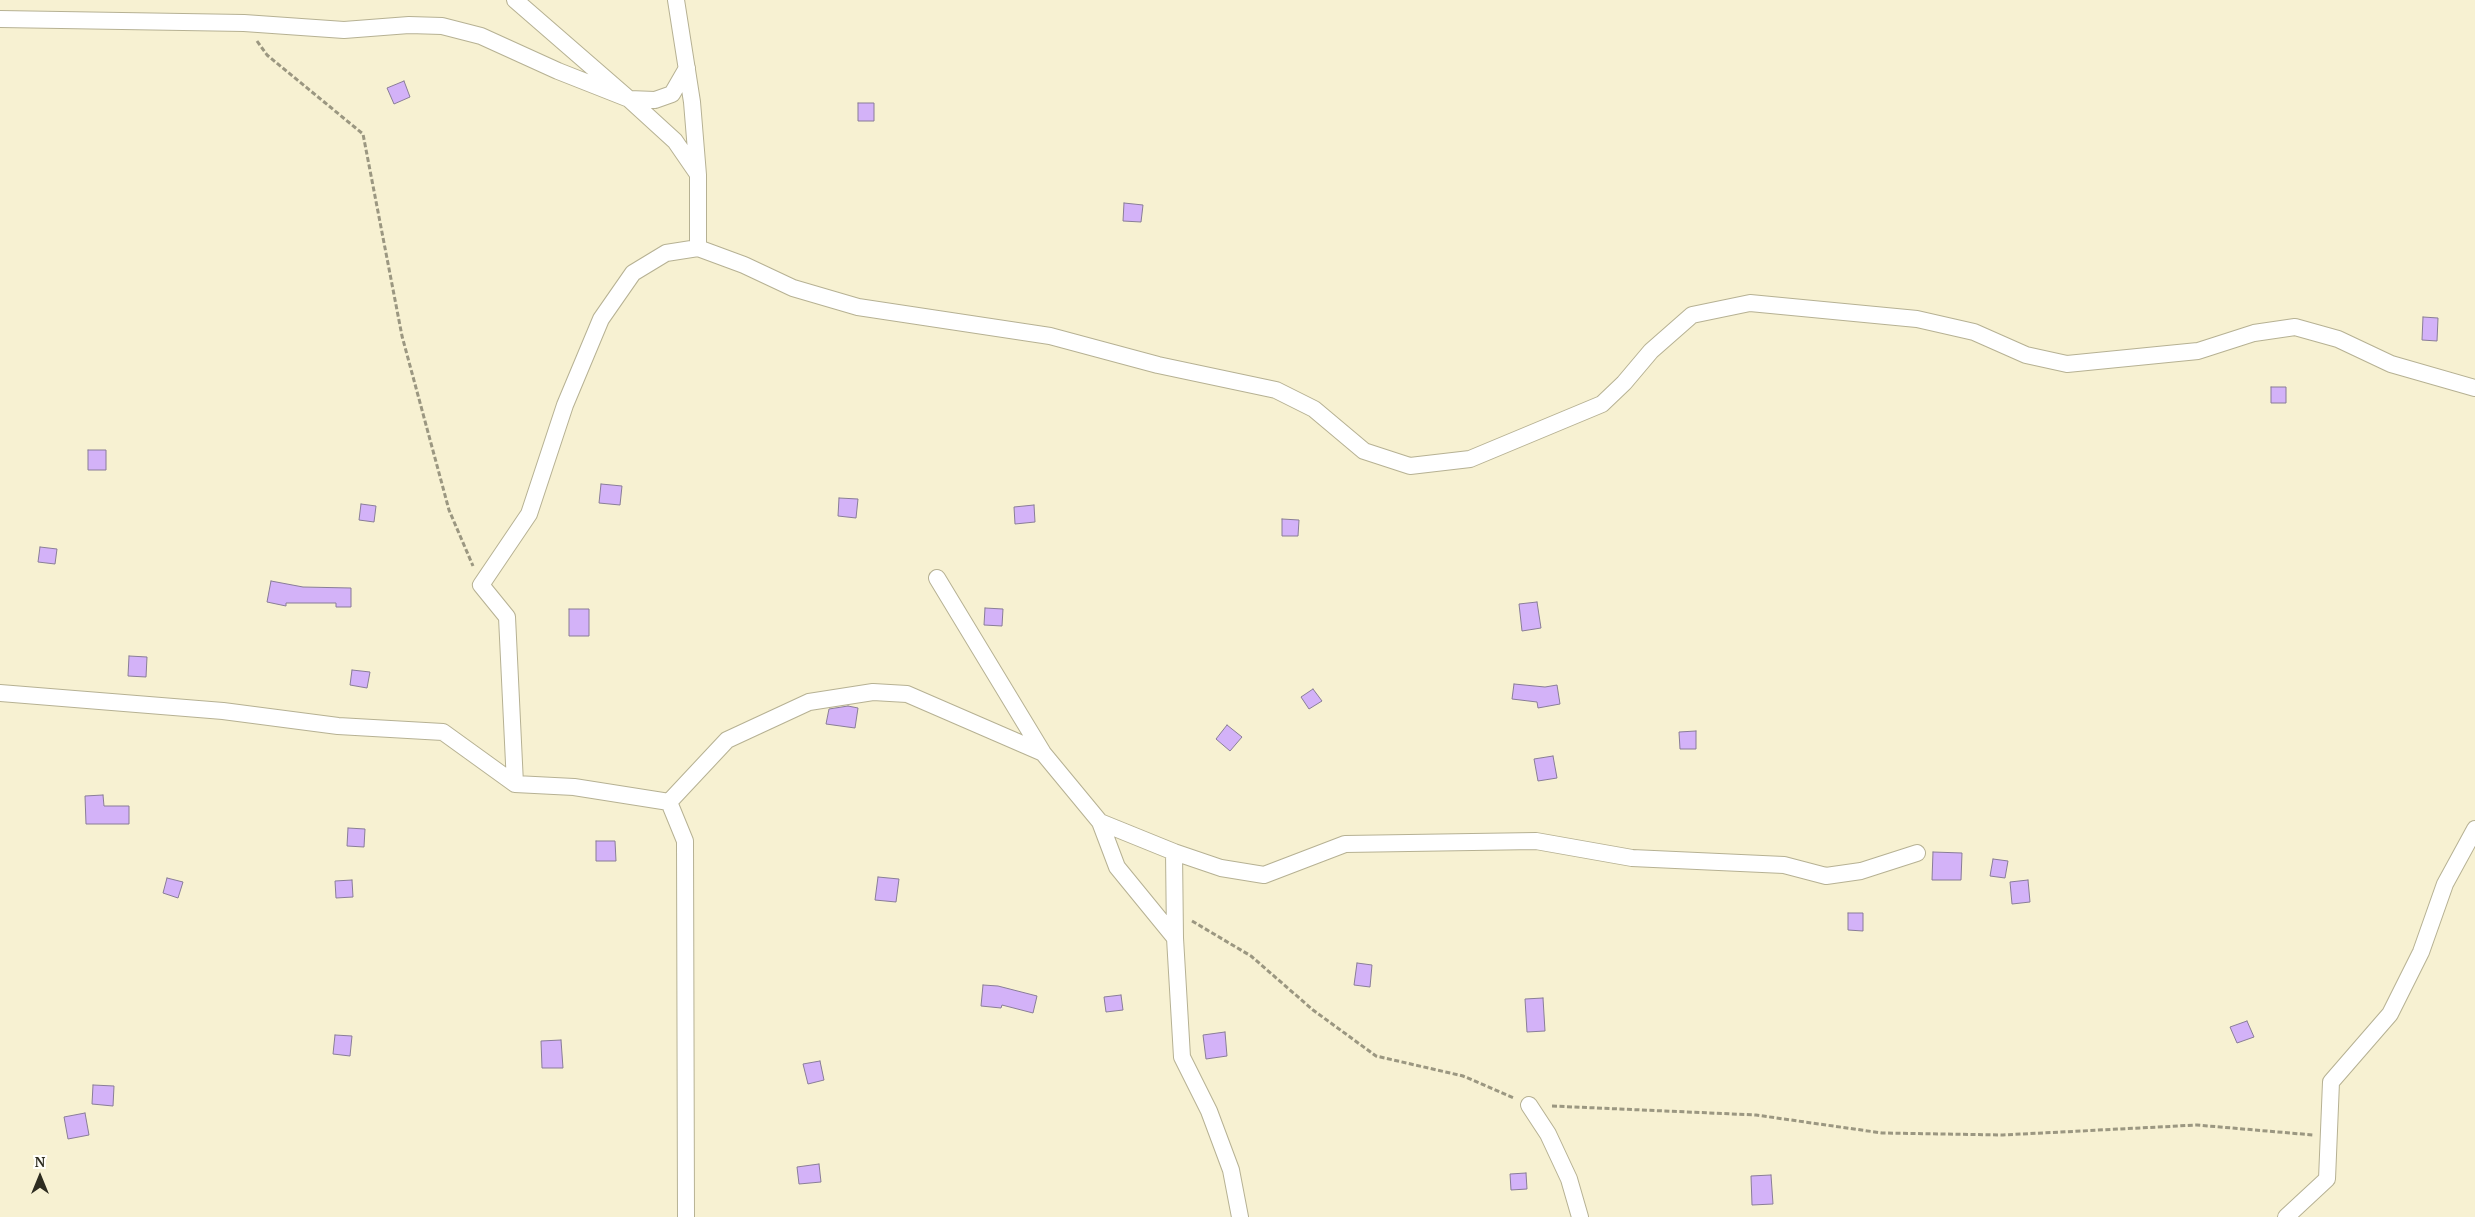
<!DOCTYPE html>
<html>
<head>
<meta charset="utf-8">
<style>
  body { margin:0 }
  #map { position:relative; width:2475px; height:1217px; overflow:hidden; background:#f7f1d2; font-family:"PT Serif",serif }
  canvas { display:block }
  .north { position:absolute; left:15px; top:1152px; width:50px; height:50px; -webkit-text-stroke:4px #fffef8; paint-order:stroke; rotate:0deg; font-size:14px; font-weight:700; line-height:20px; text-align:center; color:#2e2c20 }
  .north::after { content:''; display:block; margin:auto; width:18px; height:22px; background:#2e2c20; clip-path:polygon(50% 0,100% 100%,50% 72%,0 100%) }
</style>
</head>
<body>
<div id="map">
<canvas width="2475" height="1217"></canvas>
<div class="north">N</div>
</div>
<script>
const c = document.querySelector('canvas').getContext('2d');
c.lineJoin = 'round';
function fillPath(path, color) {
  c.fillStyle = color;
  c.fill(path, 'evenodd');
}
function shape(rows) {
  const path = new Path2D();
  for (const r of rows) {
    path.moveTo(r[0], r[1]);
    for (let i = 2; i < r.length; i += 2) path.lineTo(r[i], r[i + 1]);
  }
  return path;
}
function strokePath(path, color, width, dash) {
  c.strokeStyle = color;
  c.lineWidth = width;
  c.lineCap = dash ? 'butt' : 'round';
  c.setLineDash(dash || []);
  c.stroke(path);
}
const building = shape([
  [404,81,410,97,394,104,387,88,404,81],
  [858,103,874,103,874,121,858,121,858,103],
  [1124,203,1143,205,1141,222,1123,221,1124,203],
  [2423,317,2438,318,2437,341,2422,340,2423,317],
  [2271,387,2286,387,2286,403,2271,403,2271,387],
  [88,450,106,450,106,470,88,470,88,450],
  [601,484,622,486,620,505,599,503,601,484],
  [839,498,858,499,856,518,838,516,839,498],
  [361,504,376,506,374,522,359,520,361,504],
  [1034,505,1035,522,1015,524,1014,507,1034,505],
  [1282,519,1299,520,1298,536,1282,536,1282,519],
  [40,547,57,549,55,564,38,562,40,547],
  [271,581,303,587,351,588,351,607,336,607,336,603,286,603,286,606,267,602,271,581],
  [1537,602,1541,628,1522,631,1519,604,1537,602],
  [985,608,1003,609,1002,626,984,625,985,608],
  [569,609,589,609,589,636,569,636,569,609],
  [129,656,147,657,146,677,128,676,129,656],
  [352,670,370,672,367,688,350,685,352,670],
  [1514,684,1545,687,1557,685,1560,704,1538,708,1537,702,1512,699,1514,684],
  [1313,689,1322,701,1309,709,1301,697,1313,689],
  [848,706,858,708,855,728,826,724,829,709,848,706],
  [1227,725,1242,737,1230,751,1216,739,1227,725],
  [1696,731,1696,749,1680,749,1679,732,1696,731],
  [1553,756,1557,778,1538,781,1534,759,1553,756],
  [103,795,104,806,129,806,129,824,86,824,85,796,103,795],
  [348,828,365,829,364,847,347,846,348,828],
  [596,841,615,841,616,861,596,861,596,841],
  [1933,852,1962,853,1961,880,1932,880,1933,852],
  [1993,859,2008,861,2005,878,1990,876,1993,859],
  [878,877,899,879,896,902,875,900,878,877],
  [167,878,183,882,178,898,163,893,167,878],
  [352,880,353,897,336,898,335,881,352,880],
  [2028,880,2030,902,2012,904,2010,882,2028,880],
  [1848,913,1863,913,1863,931,1848,930,1848,913],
  [1357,963,1372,965,1370,987,1354,985,1357,963],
  [983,985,998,986,1037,996,1033,1013,1002,1005,1001,1008,981,1006,983,985],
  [1121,995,1123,1010,1106,1012,1104,997,1121,995],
  [1543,998,1545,1031,1527,1032,1525,999,1543,998],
  [2247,1021,2254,1037,2237,1043,2230,1027,2247,1021],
  [1225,1032,1227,1056,1206,1059,1203,1035,1225,1032],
  [335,1035,352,1036,350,1056,333,1054,335,1035],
  [561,1040,563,1068,542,1068,541,1041,561,1040],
  [820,1061,824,1080,808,1084,803,1064,820,1061],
  [93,1085,114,1086,113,1106,92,1104,93,1085],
  [85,1113,89,1135,68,1139,64,1117,85,1113],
  [819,1164,821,1182,799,1184,797,1167,819,1164],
  [1526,1173,1527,1189,1511,1190,1510,1174,1526,1173],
  [1771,1175,1773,1204,1752,1205,1751,1176,1771,1175]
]);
fillPath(building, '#d3b2f8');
strokePath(building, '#897d97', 1);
const street = shape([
  [515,0,629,99,655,100,672,94,687,68],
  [676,0,692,102,698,175,698,248,744,265,793,288,858,307,1050,336,1158,365,1276,390,1314,409,1364,451,1410,466,1470,459,1602,404,1624,383,1651,351,1692,315,1750,303,1917,319,1974,332,2026,355,2067,364,2198,351,2254,333,2295,327,2338,339,2391,364,2475,388],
  [0,19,244,23,344,30,409,25,442,26,481,36,558,71,629,99,675,141,697,173],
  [937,578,1043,753,1100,822,1174,852,1175,938],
  [0,693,223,711,338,726,443,732,515,784,574,787,669,802,685,841,686,1217],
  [515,784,507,617,481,585,529,514,565,405,601,319,633,273,666,253,698,248],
  [669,802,727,740,809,702,873,692,907,694,1043,753],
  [1100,822,1117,867,1175,938,1182,1057,1209,1111,1231,1170,1240,1217],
  [1174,852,1221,868,1264,875,1345,844,1536,841,1632,858,1784,865,1826,876,1861,871,1917,853],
  [1529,1105,1548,1134,1569,1179,1580,1217],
  [2286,1217,2327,1179,2331,1082,2390,1014,2421,952,2445,884,2475,829]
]);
strokePath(street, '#b6b193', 18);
strokePath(shape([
  [257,41,267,55,363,134,402,336,449,510,473,566],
  [1192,921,1251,956,1313,1010,1376,1056,1463,1076,1514,1098],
  [1552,1106,1756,1115,1882,1133,2003,1135,2197,1125,2313,1135]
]), '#9b9781', 3, [5, 2.5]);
strokePath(street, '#fff', 16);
</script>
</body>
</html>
